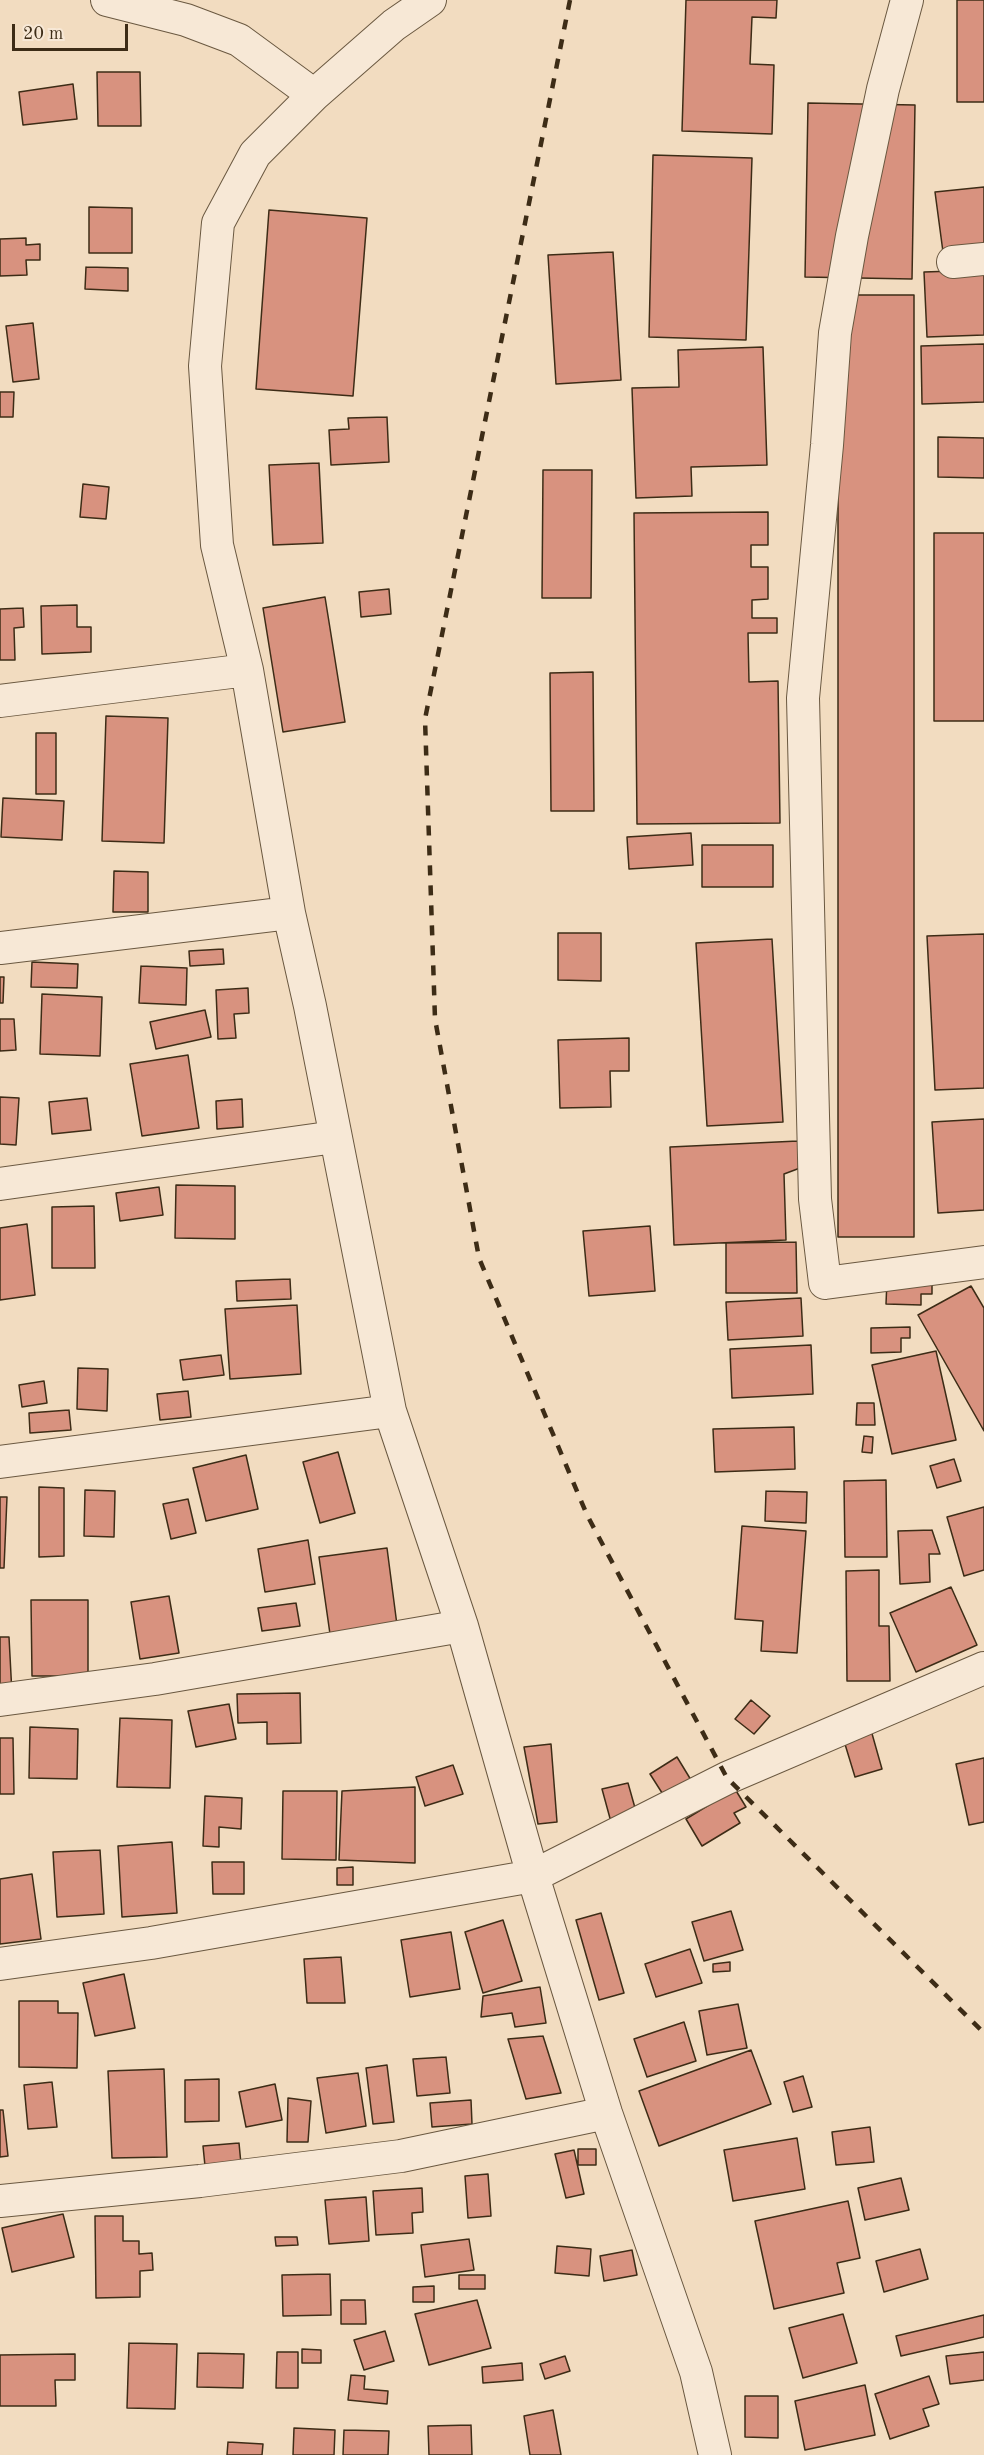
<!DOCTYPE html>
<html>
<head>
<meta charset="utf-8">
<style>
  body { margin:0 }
  #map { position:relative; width:984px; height:2455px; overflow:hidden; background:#f2dcc0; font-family:"Old Standard TT",serif }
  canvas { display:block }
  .scale { position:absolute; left:12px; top:24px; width:116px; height:27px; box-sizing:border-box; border:3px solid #3d2c16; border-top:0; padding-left:8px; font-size:18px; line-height:21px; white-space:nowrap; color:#3d2c16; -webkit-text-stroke:4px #f7e8d6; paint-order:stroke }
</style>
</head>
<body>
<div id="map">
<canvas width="984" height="2455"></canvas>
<div class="scale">20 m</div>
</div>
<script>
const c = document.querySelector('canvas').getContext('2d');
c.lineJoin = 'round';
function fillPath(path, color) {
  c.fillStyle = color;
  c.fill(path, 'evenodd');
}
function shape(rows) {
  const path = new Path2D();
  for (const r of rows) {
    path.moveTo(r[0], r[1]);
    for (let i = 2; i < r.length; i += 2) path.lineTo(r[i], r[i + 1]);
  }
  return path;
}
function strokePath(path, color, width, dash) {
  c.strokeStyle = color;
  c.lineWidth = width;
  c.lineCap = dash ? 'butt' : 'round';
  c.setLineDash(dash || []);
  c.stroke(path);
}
const building = shape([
  [686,0,777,0,776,18,752,17,750,64,774,65,772,134,682,131,686,0],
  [957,0,984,0,984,102,957,102,957,0],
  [97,72,140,72,141,126,98,126,97,72],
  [73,84,77,119,23,125,19,92,73,84],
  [808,103,915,105,912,279,805,277,808,103],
  [653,155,752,158,746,340,649,337,653,155],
  [984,187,984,247,943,252,935,192,984,187],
  [89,207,132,208,132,253,89,253,89,207],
  [269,210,367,218,353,396,256,389,269,210],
  [26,238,26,245,40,244,40,260,26,260,27,275,0,276,0,239,26,238],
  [613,252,621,380,556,384,548,255,613,252],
  [86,267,128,268,128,291,85,289,86,267],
  [984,270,984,335,927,337,924,272,984,270],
  [838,295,914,295,914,1237,838,1237,838,295],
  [33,323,39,379,13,382,6,326,33,323],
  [984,344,984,402,922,404,921,346,984,344],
  [763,347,767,465,691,467,692,496,636,498,632,388,679,387,678,350,763,347],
  [0,392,14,392,13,417,0,417,0,392],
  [387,417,389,462,331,465,329,430,349,429,348,418,387,417],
  [938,437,984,438,984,478,938,477,938,437],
  [319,463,323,543,273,545,269,465,319,463],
  [543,470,592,470,591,598,542,598,543,470],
  [83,484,109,487,106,519,80,517,83,484],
  [768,512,768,545,751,545,751,567,768,567,768,599,752,600,752,618,777,618,777,633,748,633,749,682,778,681,780,823,637,824,634,513,768,512],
  [934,533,984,533,984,721,934,721,934,533],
  [389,589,391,614,361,617,359,592,389,589],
  [325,597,345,722,283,732,263,608,325,597],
  [77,605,77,627,91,627,91,652,42,654,41,606,77,605],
  [23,608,24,627,14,628,15,660,0,660,0,609,23,608],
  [593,672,594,811,551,811,550,673,593,672],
  [106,716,168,718,164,843,102,841,106,716],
  [36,733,56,733,56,794,36,794,36,733],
  [3,798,64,801,62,840,1,837,3,798],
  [691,833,693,865,629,869,627,837,691,833],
  [702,845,773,845,773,887,702,887,702,845],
  [114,871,148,872,148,912,113,912,114,871],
  [558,933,601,933,601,981,558,980,558,933],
  [984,934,984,1088,935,1090,927,936,984,934],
  [772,939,783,1122,707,1126,696,943,772,939],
  [223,949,224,964,190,966,189,951,223,949],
  [32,962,78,964,77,988,31,987,32,962],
  [141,966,187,968,186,1005,139,1003,141,966],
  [0,977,4,977,3,1003,0,1003,0,977],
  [248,988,249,1013,234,1014,236,1038,218,1039,216,990,248,988],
  [42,994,102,997,100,1056,40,1054,42,994],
  [205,1010,211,1037,156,1049,150,1022,205,1010],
  [0,1019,14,1019,16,1050,0,1051,0,1019],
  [629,1038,629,1071,610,1071,611,1107,560,1108,558,1040,629,1038],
  [188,1055,199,1128,142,1136,130,1064,188,1055],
  [0,1097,19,1098,16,1145,0,1144,0,1097],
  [87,1098,91,1130,52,1134,49,1102,87,1098],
  [242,1099,243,1127,217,1129,216,1101,242,1099],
  [984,1119,984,1210,938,1213,932,1122,984,1119],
  [798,1141,800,1168,784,1174,786,1240,674,1245,670,1147,798,1141],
  [176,1185,235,1186,235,1239,175,1238,176,1185],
  [159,1187,163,1215,120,1221,116,1193,159,1187],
  [94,1206,95,1268,52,1268,52,1207,94,1206],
  [27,1224,35,1295,0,1300,0,1228,27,1224],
  [650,1226,655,1291,589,1296,583,1231,650,1226],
  [796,1242,797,1293,726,1293,726,1243,796,1242],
  [290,1279,291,1299,237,1301,236,1281,290,1279],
  [887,1280,932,1281,932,1294,921,1294,921,1305,886,1304,887,1280],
  [971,1286,984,1308,984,1431,918,1315,971,1286],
  [801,1298,803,1336,728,1340,726,1302,801,1298],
  [297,1305,301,1374,230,1379,225,1309,297,1305],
  [910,1327,910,1338,901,1338,901,1352,871,1353,871,1328,910,1327],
  [811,1345,813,1394,732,1398,730,1349,811,1345],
  [936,1351,956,1440,892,1454,872,1365,936,1351],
  [221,1355,224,1375,183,1380,180,1360,221,1355],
  [78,1368,108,1369,107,1411,77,1409,78,1368],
  [44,1381,47,1403,22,1407,19,1385,44,1381],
  [188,1391,191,1417,160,1420,157,1394,188,1391],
  [857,1403,874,1403,875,1425,856,1425,857,1403],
  [69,1410,71,1430,30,1433,29,1413,69,1410],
  [794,1427,795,1469,715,1472,713,1429,794,1427],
  [864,1436,873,1437,872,1453,862,1452,864,1436],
  [338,1452,355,1513,320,1523,303,1462,338,1452],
  [246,1455,258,1509,206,1521,193,1468,246,1455],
  [954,1459,961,1481,937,1488,930,1466,954,1459],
  [886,1480,887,1557,845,1557,844,1481,886,1480],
  [39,1487,64,1488,64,1556,39,1557,39,1487],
  [85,1490,115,1491,114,1537,84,1536,85,1490],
  [766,1491,807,1492,806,1523,765,1521,766,1491],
  [0,1497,7,1497,4,1568,0,1568,0,1497],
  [188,1499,196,1533,171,1539,163,1504,188,1499],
  [984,1507,984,1570,964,1576,947,1517,984,1507],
  [742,1526,806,1531,797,1653,761,1651,763,1621,735,1619,742,1526],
  [932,1530,940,1554,929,1554,930,1582,900,1584,898,1531,932,1530],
  [308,1540,315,1584,265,1592,258,1549,308,1540],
  [387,1548,397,1625,330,1634,319,1557,387,1548],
  [879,1570,879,1626,889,1626,890,1681,847,1681,846,1571,879,1570],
  [951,1587,977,1645,916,1672,890,1613,951,1587],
  [169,1596,179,1653,140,1659,131,1602,169,1596],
  [31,1600,88,1600,88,1676,32,1676,31,1600],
  [296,1603,300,1626,262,1631,258,1608,296,1603],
  [0,1637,9,1637,12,1694,0,1695,0,1637],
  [300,1693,301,1743,267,1744,267,1722,238,1723,237,1694,300,1693],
  [751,1700,770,1716,754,1734,735,1719,751,1700],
  [229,1704,236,1739,196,1747,188,1711,229,1704],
  [120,1718,172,1720,170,1788,117,1787,120,1718],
  [869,1723,882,1769,855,1777,841,1731,869,1723],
  [30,1727,78,1729,77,1779,29,1778,30,1727],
  [0,1738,13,1738,14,1794,0,1794,0,1738],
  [551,1744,557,1822,538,1824,524,1747,551,1744],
  [677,1757,691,1780,664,1796,650,1774,677,1757],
  [984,1758,984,1822,969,1825,956,1764,984,1758],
  [453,1765,463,1794,425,1806,416,1777,453,1765],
  [628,1783,637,1815,611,1822,602,1789,628,1783],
  [415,1787,415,1863,339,1860,342,1791,415,1787],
  [735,1789,746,1807,734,1813,740,1823,702,1846,686,1819,735,1789],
  [283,1791,337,1791,336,1860,282,1859,283,1791],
  [205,1796,242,1798,241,1829,219,1827,219,1847,203,1846,205,1796],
  [172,1842,177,1913,122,1917,118,1846,172,1842],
  [100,1850,104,1914,57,1917,53,1852,100,1850],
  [212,1862,244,1862,244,1894,213,1894,212,1862],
  [353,1867,353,1885,337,1885,337,1868,353,1867],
  [32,1874,41,1939,0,1944,0,1879,32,1874],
  [731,1911,743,1950,704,1961,692,1922,731,1911],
  [601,1913,624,1993,599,2000,576,1920,601,1913],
  [503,1920,522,1981,483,1993,465,1932,503,1920],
  [451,1932,460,1989,410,1997,401,1940,451,1932],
  [690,1949,702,1983,656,1997,645,1964,690,1949],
  [341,1957,345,2003,307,2003,304,1959,341,1957],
  [730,1962,730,1971,713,1972,713,1964,730,1962],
  [124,1974,135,2028,95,2036,83,1983,124,1974],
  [540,1987,546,2023,515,2027,512,2013,481,2017,483,1996,540,1987],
  [19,2001,58,2001,58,2013,78,2013,77,2068,19,2067,19,2001],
  [738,2004,747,2048,707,2055,699,2011,738,2004],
  [684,2022,696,2061,647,2077,634,2039,684,2022],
  [543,2036,561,2093,526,2099,508,2039,543,2036],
  [751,2050,771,2104,659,2146,639,2091,751,2050],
  [446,2057,450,2093,417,2096,413,2059,446,2057],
  [387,2065,394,2122,373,2124,366,2068,387,2065],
  [164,2069,167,2157,112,2158,108,2071,164,2069],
  [358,2073,366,2126,326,2133,317,2078,358,2073],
  [803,2076,812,2107,793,2112,784,2082,803,2076],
  [219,2079,219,2121,185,2122,185,2080,219,2079],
  [52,2082,57,2127,28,2129,24,2085,52,2082],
  [275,2084,282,2120,246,2127,239,2092,275,2084],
  [288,2098,311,2101,308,2142,287,2142,288,2098],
  [471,2100,472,2124,432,2127,430,2103,471,2100],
  [0,2110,3,2110,8,2156,0,2157,0,2110],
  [870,2127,874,2162,836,2165,832,2132,870,2127],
  [797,2138,805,2189,733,2201,724,2150,797,2138],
  [239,2143,241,2164,205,2166,203,2146,239,2143],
  [578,2149,596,2149,596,2165,578,2165,578,2149],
  [574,2150,584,2194,566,2198,555,2154,574,2150],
  [488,2174,491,2216,468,2218,465,2176,488,2174],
  [901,2178,909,2210,865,2220,858,2188,901,2178],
  [422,2188,423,2212,412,2213,413,2233,376,2235,373,2191,422,2188],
  [366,2197,369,2241,329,2244,325,2200,366,2197],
  [848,2201,860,2258,837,2263,844,2293,774,2309,755,2221,848,2201],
  [63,2214,74,2257,12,2272,2,2228,63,2214],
  [95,2216,123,2216,123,2241,139,2241,139,2254,152,2253,153,2270,140,2271,140,2297,96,2298,95,2216],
  [275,2237,297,2237,298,2245,276,2246,275,2237],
  [469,2239,474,2270,425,2277,421,2245,469,2239],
  [557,2246,591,2249,589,2276,555,2273,557,2246],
  [920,2249,928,2279,884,2292,876,2261,920,2249],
  [632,2250,637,2275,604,2281,600,2256,632,2250],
  [330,2274,331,2315,283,2316,282,2275,330,2274],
  [459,2275,485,2275,485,2289,459,2289,459,2275],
  [434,2286,434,2302,413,2302,413,2287,434,2286],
  [341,2300,365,2300,366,2324,341,2324,341,2300],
  [477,2300,491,2348,429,2365,415,2314,477,2300],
  [843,2314,857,2363,803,2378,789,2328,843,2314],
  [984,2315,984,2337,901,2356,896,2336,984,2315],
  [385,2331,394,2361,364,2370,354,2340,385,2331],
  [129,2343,177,2344,175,2409,127,2408,129,2343],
  [302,2349,321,2350,321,2363,302,2363,302,2349],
  [277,2352,298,2352,298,2388,276,2388,277,2352],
  [984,2352,984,2380,950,2384,946,2356,984,2352],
  [198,2353,244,2354,243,2388,197,2387,198,2353],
  [75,2354,75,2380,55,2380,56,2406,0,2406,0,2355,75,2354],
  [565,2356,570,2371,545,2379,540,2364,565,2356],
  [522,2363,523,2380,483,2383,482,2367,522,2363],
  [351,2375,365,2376,364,2389,388,2391,387,2404,348,2400,351,2375],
  [929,2376,939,2404,923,2409,929,2426,890,2439,875,2394,929,2376],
  [865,2385,875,2435,805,2450,795,2401,865,2385],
  [745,2396,778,2396,778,2438,745,2437,745,2396],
  [553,2410,561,2455,530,2455,524,2416,553,2410],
  [471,2425,472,2455,429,2455,428,2426,471,2425],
  [294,2428,335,2430,334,2455,293,2455,294,2428],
  [344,2430,389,2431,388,2455,343,2455,344,2430],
  [228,2442,263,2444,262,2455,227,2455,228,2442]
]);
fillPath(building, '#d8927f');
strokePath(building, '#3d2c16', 1.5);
const street = shape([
  [107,0,186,20,239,40,314,95],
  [430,0,394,25,314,95,255,154,218,223,205,366,217,545,247,670,289,913,310,1006,390,1411,462,1626,533,1876,606,2113,696,2372,715,2455],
  [907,0,883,89,852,236,835,333,827,445,803,698,815,1199,825,1283,984,1262],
  [953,262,984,259],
  [0,701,247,670],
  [0,948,289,913],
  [0,1184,335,1137],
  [0,1462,390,1411],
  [0,1700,155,1679,462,1626],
  [0,1964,151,1943,533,1876,727,1778,984,1668],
  [0,2201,200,2181,401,2156,606,2113]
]);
strokePath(street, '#6a5840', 34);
strokePath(street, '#f7e8d6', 32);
strokePath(shape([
  [570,0,425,719,435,1019,479,1258,587,1515,727,1778,984,2033]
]), '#3d2c16', 4.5, [10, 10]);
</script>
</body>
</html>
